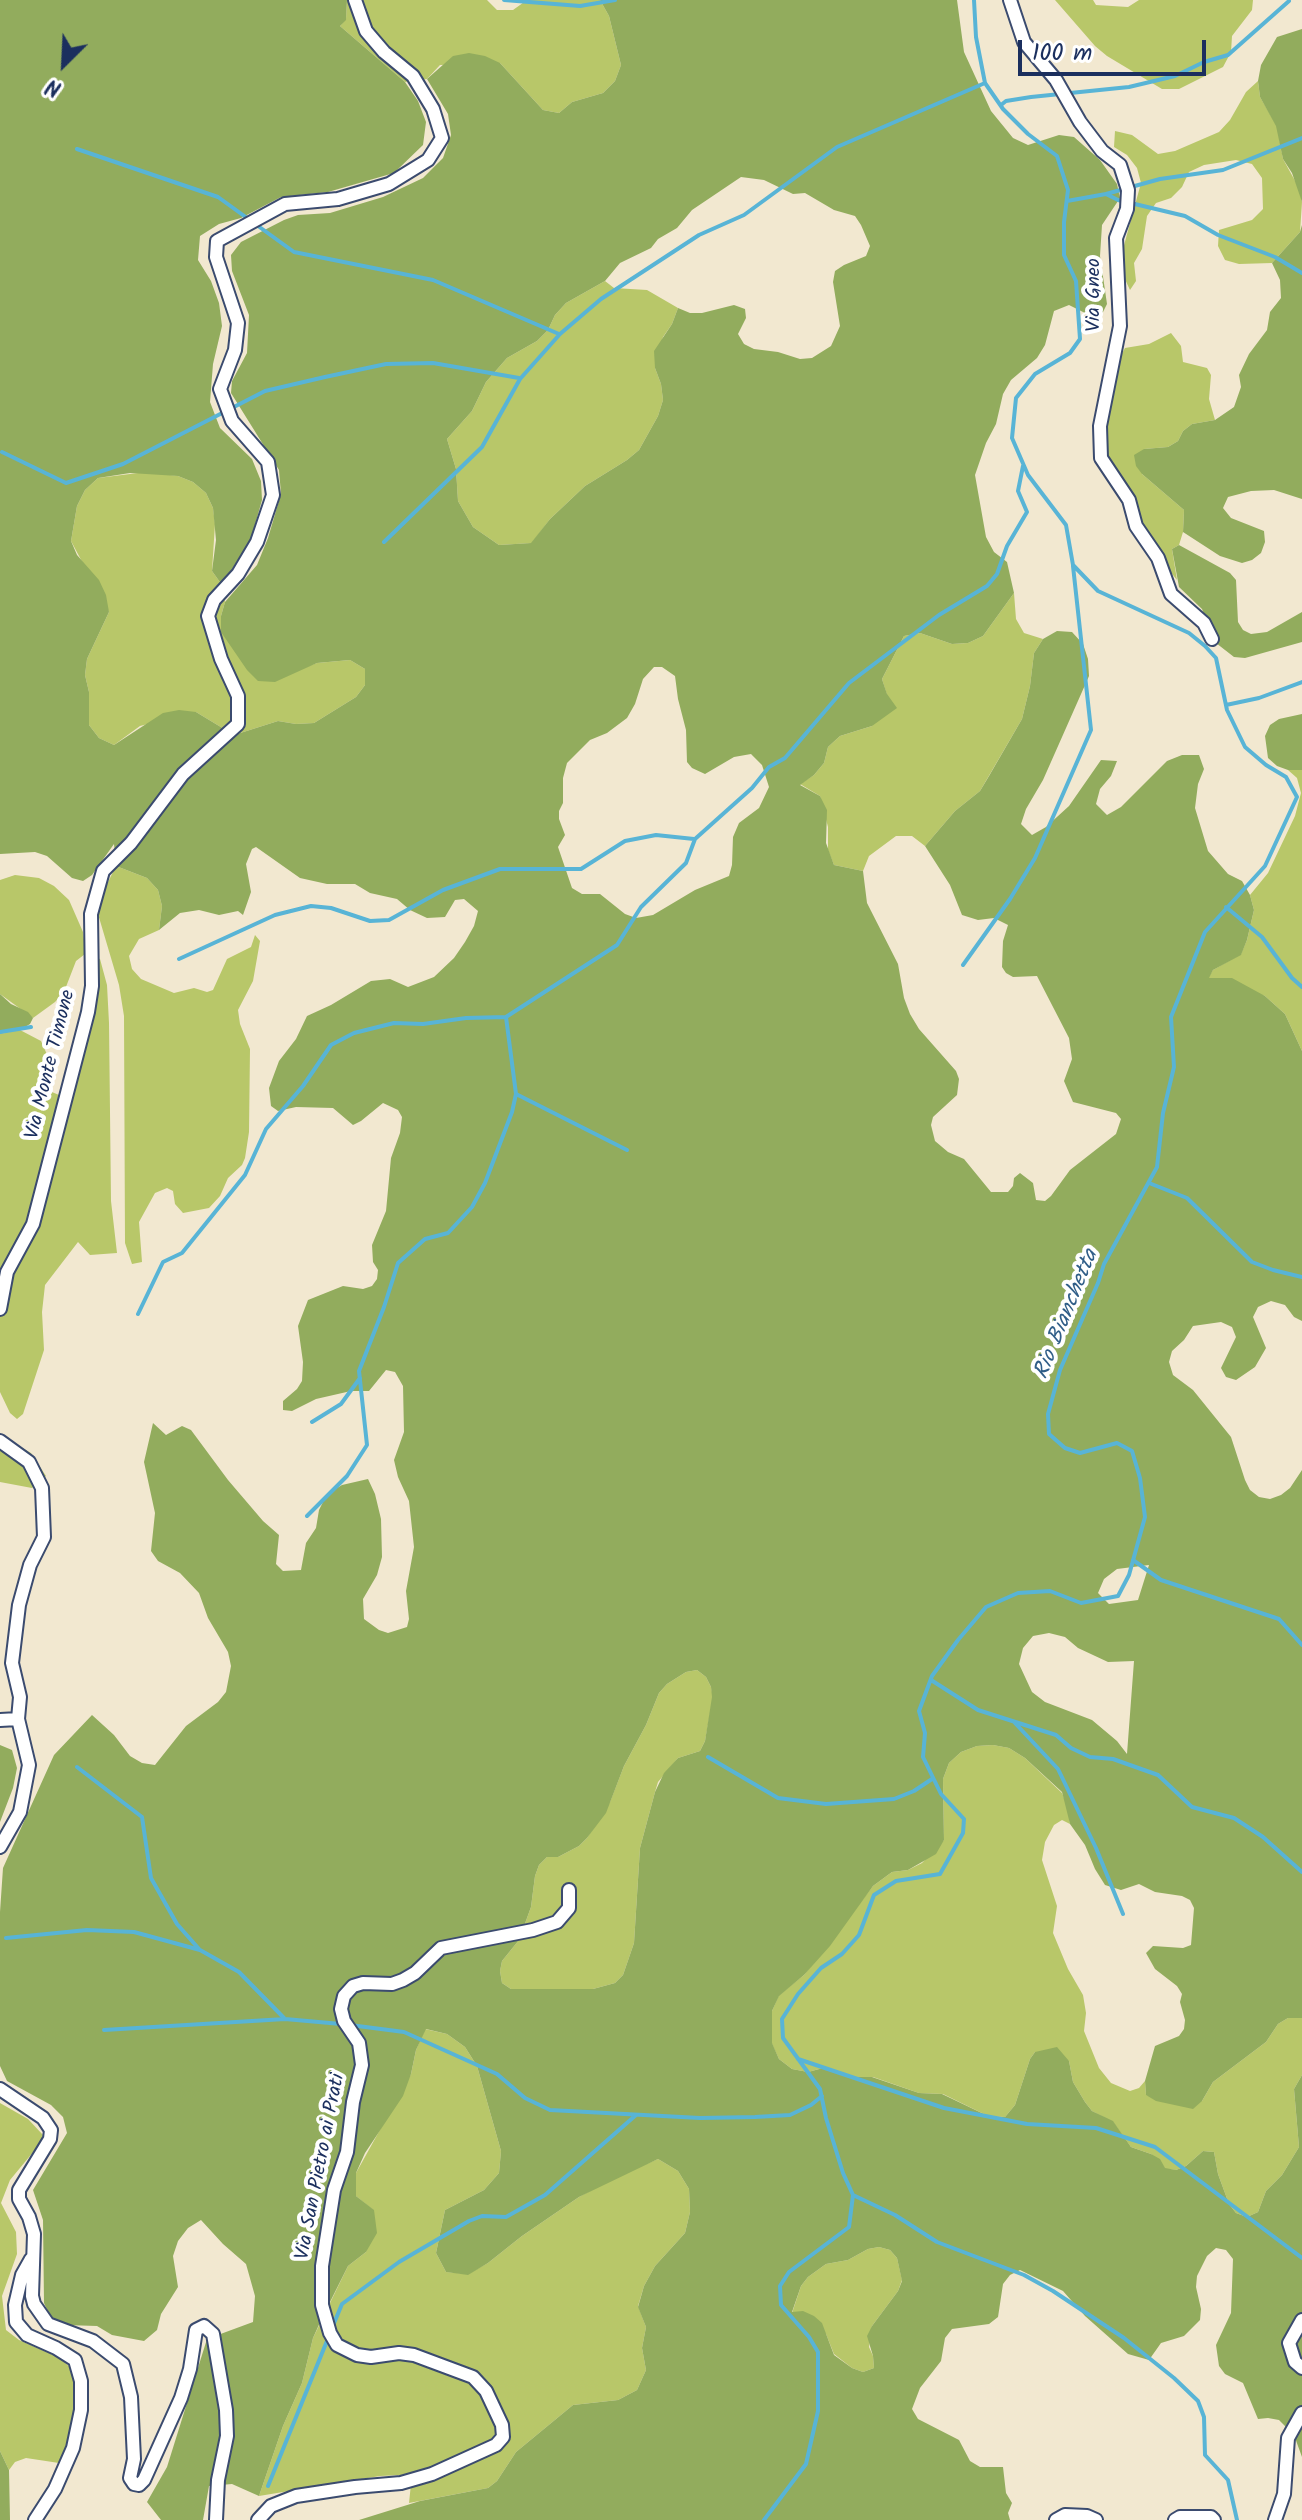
<!DOCTYPE html>
<html>
<head>
<meta charset="utf-8">
<style>
  body { margin:0 }
  #map { position:relative; width:1302px; height:2520px; overflow:hidden; background:#f2e8d0; font-family:Kalam,sans-serif }
  canvas { display:block }
  .north { position:absolute; left:24px; top:24px; width:80px; height:80px; -webkit-text-stroke:6px #fff; paint-order:stroke; rotate:204deg; font-size:22px; font-weight:700; line-height:32px; text-align:center; color:#1b2f5e }
  .north::after { content:''; display:block; margin:auto; width:28px; height:36px; background:#1b2f5e; clip-path:polygon(50% 0,100% 100%,50% 72%,0 100%) }
  .scale { position:absolute; left:1018px; top:40px; width:188px; height:36px; box-sizing:border-box; border:4px solid #1b2f5e; border-top:0; padding-left:10px; font-size:24px; line-height:28px; white-space:nowrap; color:#1b2f5e; -webkit-text-stroke:6px #fff; paint-order:stroke }
</style>
</head>
<body>
<div id="map">
<canvas width="1302" height="2520"></canvas>
<div class="north">N</div>
<div class="scale">100 m</div>
</div>
<script>
const c = document.querySelector('canvas').getContext('2d');
c.lineJoin = 'round';
function fillPath(path, color) {
  c.fillStyle = color;
  c.fill(path, 'evenodd');
}
function shape(rows) {
  const path = new Path2D();
  for (const r of rows) {
    path.moveTo(r[0], r[1]);
    for (let i = 2; i < r.length; i += 2) path.lineTo(r[i], r[i + 1]);
  }
  return path;
}
function strokePath(path, color, width, dash) {
  c.strokeStyle = color;
  c.lineWidth = width;
  c.lineCap = dash ? 'butt' : 'round';
  c.setLineDash(dash || []);
  c.stroke(path);
}
function label(font, color, halo, rows, align = 'center') {
  c.font = font + ' Kalam,sans-serif';
  c.lineWidth = 8;
  c.setLineDash([]);
  c.textBaseline = 'middle';
  c.strokeStyle = halo;
  c.fillStyle = color;
  for (const [text, x, y, turn = 0] of rows) {
    c.save();
    c.translate(x, y);
    c.rotate((+turn || 0) * Math.PI / 180);
    c.textAlign = isNaN(turn) ? turn : align;
    if (halo) c.strokeText(text, 0, 0);
    c.fillText(text, 0, 0);
    c.restore();
  }
}
fillPath(shape([
  [347,0,487,0,497,10,513,10,527,0,600,0,609,16,621,65,615,81,603,93,572,102,559,113,543,110,500,63,440,65,427,79,405,82,340,26,346,19],
  [1055,0,1093,0,1096,5,1128,7,1139,0,1253,0,1252,10,1232,36,1231,52,1223,67,1179,89,1162,89,1107,56,1095,46],
  [1258,81,1260,97,1277,126,1283,159,1299,188,1302,202,1300,232,1272,263,1239,264,1225,260,1218,246,1219,230,1252,220,1263,209,1262,178,1252,164,1236,160,1204,165,1189,172,1182,187,1171,198,1156,203,1147,216,1142,249,1134,263,1136,281,1130,290,1123,275,1123,249,1141,183,1137,168,1127,155,1114,147,1115,131,1132,135,1158,154,1175,151,1219,132,1230,120,1246,92],
  [605,281,614,288,647,290,678,308,672,324,663,337,655,368,661,384,663,400,658,416,639,450,627,460,585,486,550,519,532,543,499,545,473,527,458,501,456,469,447,439,472,411,486,382,507,358,537,341,548,330,555,315,566,303],
  [1171,333,1181,346,1183,362,1207,368,1211,375,1209,399,1215,420,1192,424,1183,431,1178,441,1168,447,1144,449,1142,474,1184,510,1183,532,1179,545,1172,549,1177,580,1164,564,1143,530,1105,458,1104,448,1106,417,1118,361,1125,348,1149,344],
  [146,472,178,476,193,482,206,493,213,508,215,524,212,571,222,585,225,602,221,616,303,668,317,663,350,660,365,669,365,685,356,697,314,723,296,724,278,721,234,735,196,712,140,726,114,745,99,738,89,725,89,692,85,675,87,659,109,612,71,541,77,506,85,490,98,478],
  [1014,593,1016,619,1024,633,1043,639,1034,653,1030,686,1022,719,980,791,955,811,925,846,912,836,896,836,869,856,863,871,834,865,828,850,828,827,820,796,800,784,814,775,824,763,828,747,840,736,872,726,887,695,882,679,904,636,920,633,952,644,968,643,983,636],
  [1288,770,1302,770,1302,1051,1285,1014,1265,996,1208,978,1213,970,1241,954,1247,940,1254,910,1250,895,1268,873,1295,816,1301,793,1297,778],
  [116,866,147,878,158,890,162,906,159,930,139,939,129,956,132,969,141,979,174,993,194,988,207,992,213,990,227,959,251,947,255,935,260,941,253,981,238,1010,240,1024,250,1049,249,1132,245,1158,242,1165,228,1178,220,1196,209,1208,183,1213,175,1204,173,1191,167,1188,155,1193,139,1222,142,1262,132,1264,125,1243,124,1016,119,985,98,914,103,892],
  [15,875,39,878,54,886,69,900,83,932,86,954,100,959,107,985,109,1023,111,1201,117,1253,90,1255,78,1242,45,1285,42,1312,44,1350,23,1414,17,1419,10,1413,0,1392,0,1034,20,1030,41,1041,49,1059,43,1084,47,1090,59,1095,81,1021,87,990,85,954,76,961,64,992,55,1002,33,1018,0,994,0,880],
  [0,1435,31,1453,46,1476,32,1488,0,1482],
  [697,1670,706,1677,711,1687,713,1697,705,1741,700,1751,678,1758,658,1782,655,1792,640,1848,634,1943,623,1975,615,1983,593,1989,511,1989,502,1983,500,1971,502,1961,519,1940,531,1907,535,1876,539,1865,547,1857,558,1857,579,1846,587,1838,610,1802,624,1766,646,1725,659,1693,667,1684,686,1672],
  [993,1745,1009,1748,1025,1758,1062,1793,1068,1808,1070,1824,1062,1820,1054,1825,1045,1842,1042,1860,1057,1906,1053,1933,1068,1969,1083,1995,1086,2013,1084,2031,1099,2068,1111,2083,1130,2091,1139,2088,1145,2081,1146,2095,1202,2101,1213,2082,1266,2042,1278,2024,1288,2018,1302,2018,1302,2075,1294,2089,1299,2147,1282,2175,1266,2191,1258,2212,1247,2217,1236,2213,1229,2204,1218,2174,1214,2152,1203,2151,1186,2166,1176,2170,1165,2169,1151,2154,1131,2147,1113,2122,1092,2111,1085,2102,1073,2082,1069,2061,1035,2052,1030,2059,1015,2105,1005,2117,988,2116,943,2094,919,2093,873,2077,855,2077,823,2068,808,2072,792,2069,779,2059,772,2044,772,2011,779,1995,804,1975,873,1886,892,1872,908,1870,922,1863,944,1840,943,1779,949,1763,961,1752,977,1746],
  [425,2029,447,2034,465,2047,477,2066,501,2151,499,2173,484,2190,445,2210,436,2253,446,2272,468,2274,488,2263,522,2236,579,2197,618,2176,658,2159,678,2171,689,2189,690,2212,685,2233,655,2266,644,2286,638,2306,646,2327,642,2348,646,2370,637,2390,618,2400,573,2405,516,2452,497,2481,488,2488,409,2503,411,2484,400,2475,380,2476,259,2496,283,2426,302,2383,313,2338,348,2266,366,2252,373,2210,356,2196,356,2173,411,2074,416,2050],
  [0,2103,28,2119,43,2135,39,2145,10,2180,1,2203,16,2232,17,2254,2,2296,6,2330,19,2340,60,2358,76,2373,78,2398,64,2455,59,2463,26,2458,15,2462,9,2470,0,2451],
  [879,2247,890,2250,897,2258,902,2280,898,2291,872,2326,869,2347,873,2356,874,2368,863,2372,852,2368,834,2354,826,2334,792,2313,801,2286,808,2277,826,2264,848,2260,868,2249]
]), '#b8c769');
fillPath(shape([
  [0,0,347,0,346,20,340,26,405,82,418,101,426,122,423,145,394,173,328,192,281,197,241,218,219,224,200,236,198,260,211,281,219,303,222,326,213,364,210,402,220,428,252,459,261,481,262,500,251,539,222,585,212,571,216,540,213,508,206,493,193,482,178,476,130,473,98,478,85,490,77,506,71,541,77,555,99,580,106,595,109,612,87,659,85,675,89,692,89,725,99,738,114,745,163,713,179,710,196,712,234,735,278,721,296,724,314,723,356,697,365,685,365,669,350,660,317,663,275,682,258,681,247,670,221,632,221,616,225,602,257,565,268,538,281,494,279,470,231,393,232,381,247,353,249,315,232,271,231,255,241,242,284,220,298,215,330,213,383,197,423,178,443,158,451,135,448,114,427,79,453,56,469,53,485,56,500,63,543,110,559,113,572,102,603,93,615,81,621,65,609,16,600,0,957,0,964,52,991,111,1013,138,1028,145,1059,135,1074,137,1100,160,1117,184,1120,198,1102,225,1100,256,1107,304,1099,320,1069,305,1054,311,1045,345,1037,358,1011,380,1003,394,996,424,986,443,975,475,986,537,994,552,1007,562,1014,593,983,636,968,643,952,644,920,633,904,636,882,679,887,694,897,708,872,726,840,736,828,747,824,763,814,775,800,785,820,796,827,810,826,843,834,865,863,871,867,903,898,964,904,998,910,1014,919,1029,956,1071,959,1079,957,1095,933,1117,931,1125,935,1141,948,1152,964,1159,991,1192,1008,1192,1013,1186,1014,1178,1020,1173,1033,1183,1036,1200,1045,1201,1051,1196,1070,1170,1116,1134,1121,1119,1116,1113,1073,1102,1064,1081,1072,1059,1069,1038,1037,976,1013,977,1006,973,1002,967,1003,941,1008,925,994,918,978,920,962,915,950,885,925,846,955,811,980,791,989,776,1022,719,1030,686,1034,653,1043,639,1057,631,1072,632,1083,644,1088,659,1089,676,1043,780,1026,809,1021,824,1032,835,1046,827,1069,806,1101,760,1117,761,1111,776,1100,789,1096,804,1107,815,1121,807,1167,761,1182,755,1199,755,1204,769,1198,784,1195,808,1208,851,1228,874,1242,881,1250,895,1254,910,1247,940,1241,955,1213,970,1209,978,1232,978,1265,996,1285,1014,1302,1051,1302,1321,1294,1317,1285,1305,1271,1301,1258,1307,1253,1317,1266,1348,1255,1367,1236,1380,1226,1377,1221,1368,1236,1337,1232,1327,1221,1322,1193,1326,1184,1340,1172,1351,1169,1362,1173,1375,1193,1390,1231,1437,1245,1480,1250,1490,1259,1497,1270,1499,1281,1495,1290,1488,1302,1470,1302,2018,1288,2018,1278,2024,1266,2042,1213,2082,1202,2101,1193,2109,1156,2101,1146,2095,1145,2081,1155,2046,1179,2036,1184,2029,1185,2020,1180,2002,1182,1994,1177,1986,1155,1969,1146,1953,1153,1946,1183,1948,1191,1945,1194,1908,1190,1900,1182,1896,1155,1892,1139,1884,1121,1890,1105,1885,1095,1869,1085,1845,1070,1824,1062,1792,1025,1758,1009,1748,993,1745,977,1746,961,1752,949,1763,943,1779,944,1840,936,1854,908,1870,892,1872,873,1886,830,1946,804,1975,779,1996,772,2011,772,2043,779,2059,792,2069,808,2072,823,2068,855,2077,872,2077,919,2093,942,2094,988,2116,1005,2117,1015,2105,1030,2059,1035,2052,1057,2047,1069,2061,1073,2082,1085,2102,1092,2111,1113,2121,1131,2147,1151,2154,1160,2159,1165,2168,1176,2170,1186,2166,1203,2151,1214,2152,1218,2174,1229,2204,1236,2213,1247,2217,1258,2212,1266,2191,1282,2175,1299,2147,1294,2089,1302,2075,1302,2457,1294,2435,1279,2420,1268,2418,1258,2419,1243,2383,1225,2374,1219,2366,1216,2345,1231,2313,1233,2259,1226,2250,1216,2248,1207,2256,1197,2276,1196,2287,1201,2309,1200,2320,1184,2336,1161,2343,1149,2360,1128,2354,1085,2316,1063,2291,1020,2270,1010,2275,1003,2284,998,2317,989,2324,952,2329,945,2338,941,2361,920,2388,912,2409,918,2419,959,2440,970,2461,980,2467,1003,2467,1006,2493,1012,2503,1008,2513,1010,2520,359,2520,420,2501,488,2488,497,2481,516,2452,573,2405,618,2400,637,2390,646,2370,642,2348,646,2327,638,2307,644,2286,655,2266,685,2233,690,2212,689,2189,678,2171,658,2159,579,2197,522,2236,488,2263,468,2275,446,2272,436,2253,445,2210,484,2190,499,2173,501,2151,477,2066,465,2047,447,2034,426,2029,416,2050,411,2074,403,2096,365,2153,356,2173,356,2196,374,2210,377,2233,366,2252,348,2266,322,2318,313,2338,302,2383,283,2426,259,2496,232,2484,209,2486,203,2520,161,2520,147,2502,167,2467,207,2339,253,2322,255,2296,246,2264,223,2244,201,2220,188,2228,178,2241,173,2256,178,2287,161,2314,157,2330,144,2341,112,2335,97,2326,65,2325,51,2318,44,2303,43,2220,33,2190,67,2133,63,2117,51,2105,7,2081,0,2066,0,1912,3,1868,54,1755,92,1715,114,1735,130,1756,142,1763,155,1765,186,1726,218,1702,226,1692,231,1666,228,1652,208,1618,199,1593,180,1573,158,1561,151,1551,155,1513,144,1462,153,1423,166,1435,182,1426,191,1430,228,1480,263,1521,279,1535,276,1564,283,1571,301,1570,306,1543,316,1528,319,1510,327,1494,342,1485,368,1479,375,1494,381,1519,382,1557,377,1575,363,1599,364,1619,379,1630,388,1633,407,1627,409,1619,406,1591,414,1547,409,1501,398,1477,394,1460,404,1432,403,1386,395,1372,386,1370,369,1391,351,1391,316,1399,292,1411,283,1410,283,1401,297,1389,302,1381,303,1362,298,1326,308,1300,343,1286,363,1289,372,1286,377,1279,378,1270,373,1262,372,1245,386,1211,391,1158,400,1133,402,1117,398,1110,383,1103,361,1121,353,1125,333,1108,296,1107,278,1111,271,1106,269,1088,279,1061,296,1039,307,1016,331,1005,371,981,390,979,408,987,434,977,454,958,465,942,474,926,478,911,464,899,455,900,445,917,427,918,410,910,397,899,370,893,355,884,327,884,300,878,256,847,252,849,246,864,251,892,243,915,238,911,219,915,199,910,180,913,159,930,162,906,158,890,147,878,116,866,114,844,92,875,83,881,72,878,47,856,35,852,0,854],
  [741,177,764,180,793,194,805,193,834,210,855,216,861,225,870,246,866,256,844,265,835,271,833,282,840,326,831,346,812,358,800,359,778,352,754,349,744,344,738,334,746,318,745,309,734,305,702,313,690,313,678,308,672,324,654,351,655,368,661,384,663,400,658,416,639,450,627,460,585,486,550,519,531,543,499,545,473,527,458,501,456,469,447,439,472,411,486,382,507,358,537,341,548,330,555,315,566,303,605,281,620,263,651,248,658,239,677,228,692,210],
  [654,667,662,667,675,676,678,699,686,730,687,762,692,768,705,774,734,757,751,754,762,765,769,787,759,808,739,823,733,837,732,865,729,876,695,890,653,915,636,918,625,914,600,894,582,894,572,888,558,847,565,835,559,819,559,811,563,803,563,778,567,763,590,740,607,733,627,718,635,704,643,679],
  [1149,1565,1138,1600,1109,1604,1098,1593,1104,1579,1117,1569],
  [1049,1633,1065,1637,1078,1648,1108,1662,1134,1661,1127,1754,1117,1741,1092,1720,1045,1702,1032,1692,1019,1664,1023,1648,1033,1636],
  [697,1670,706,1677,711,1687,712,1697,705,1741,700,1751,678,1758,664,1773,655,1792,640,1848,634,1943,623,1975,615,1983,593,1989,511,1989,502,1983,500,1971,502,1961,519,1940,531,1907,535,1876,539,1865,547,1857,558,1857,579,1846,587,1838,606,1813,624,1766,646,1725,659,1693,667,1684,686,1672],
  [879,2247,890,2250,897,2258,902,2281,898,2291,872,2326,867,2336,873,2356,874,2368,863,2372,852,2368,834,2355,822,2323,814,2316,803,2311,792,2312,801,2286,808,2277,826,2264,848,2260,868,2249],
  [1302,29,1302,202,1292,173,1283,159,1276,126,1260,97,1258,81,1261,65,1277,37],
  [1302,225,1302,499,1274,490,1251,491,1228,497,1223,508,1231,518,1264,531,1265,542,1261,553,1252,560,1242,563,1220,556,1183,532,1184,510,1142,474,1136,466,1134,455,1144,449,1168,447,1178,441,1183,431,1192,424,1215,420,1234,407,1241,387,1239,375,1249,354,1267,330,1270,312,1281,298,1280,280,1272,263,1300,232],
  [1179,545,1230,573,1236,580,1238,622,1243,630,1251,634,1267,632,1302,612,1302,642,1245,658,1234,657,1216,643,1202,609,1179,587,1172,549],
  [1302,714,1302,770,1288,770,1277,766,1268,758,1265,736,1270,725,1279,719],
  [0,994,11,1004,28,1012,33,1018,30,1024,20,1030,0,1034],
  [0,1745,12,1750,17,1768,13,1788,0,1822],
  [0,2451,9,2470,10,2520,0,2520]
]), '#92ac5d');
strokePath(shape([
  [504,0,580,6,615,0],
  [1001,105,1006,101,1031,97,1129,87,1175,76,1204,62,1228,55,1289,1],
  [77,149,218,197,294,252,433,280,559,334],
  [1106,194,1160,179,1223,170,1302,138],
  [1067,201,1106,194,1118,200,1185,216,1218,235,1275,257,1302,273],
  [2,452,66,483,123,464,265,391,325,377,386,364,433,363,519,378],
  [384,542,482,447,520,379,560,334,601,299,699,235,744,215,837,147,985,83],
  [1226,705,1259,698,1302,682],
  [1226,907,1262,937,1292,978,1302,987],
  [179,959,275,915,311,906,331,908,370,921,389,920,443,890,500,869,581,869,625,841,656,835,694,839],
  [963,965,1010,899,1035,858,1091,730,1073,566],
  [0,1032,31,1027],
  [516,1094,627,1150],
  [1149,1183,1187,1198,1252,1262,1273,1270,1302,1277],
  [138,1314,163,1262,182,1253,245,1175,266,1129,303,1086,331,1045,354,1033,394,1023,423,1024,466,1018,506,1017,617,945,641,907,686,863,695,839,752,788,769,767,785,758,849,683,939,615,987,586,997,574,1007,546,1027,512,1018,491,1023,466],
  [312,1422,341,1404,360,1378],
  [307,1516,347,1476,367,1445,359,1371,384,1307,398,1263,425,1239,448,1233,472,1207,485,1183,512,1112,516,1094,506,1017],
  [1133,1560,1161,1580,1279,1619,1302,1645],
  [931,1680,978,1710,1056,1735,1071,1748,1090,1757,1113,1759,1158,1775,1192,1807,1234,1818,1263,1837,1302,1872],
  [1015,1723,1058,1769,1096,1848,1123,1914],
  [708,1757,778,1798,826,1804,894,1799,914,1791,932,1779],
  [77,1767,142,1817,151,1878,177,1924,199,1949],
  [6,1938,87,1930,134,1932,200,1950,239,1972,284,2018],
  [350,2025,404,2032,497,2074,525,2098,550,2110,700,2118,755,2117,790,2115,811,2105,822,2096],
  [104,2030,285,2019,341,2024],
  [798,2059,944,2108,1027,2124,1096,2128,1155,2147,1302,2258],
  [853,2195,895,2215,937,2242,1024,2275,1053,2291,1124,2338,1174,2378,1198,2401,1204,2417,1205,2455,1228,2480,1237,2520],
  [332,2328,342,2304,399,2262,469,2221,482,2216,506,2217,545,2195,636,2115],
  [268,2486,329,2336],
  [764,2520,806,2464,818,2411,818,2352,809,2337,781,2305,780,2286,789,2272,849,2227,853,2195,843,2173,826,2118,820,2089,783,2038,782,2019,798,1994,821,1968,842,1954,859,1935,874,1895,896,1881,940,1874,963,1833,964,1819,941,1794,923,1757,925,1733,919,1711,932,1676,958,1640,986,1607,1018,1593,1050,1591,1081,1603,1118,1596,1129,1575,1145,1517,1140,1478,1132,1451,1117,1443,1080,1453,1065,1448,1049,1434,1048,1414,1060,1370,1098,1283,1104,1264,1157,1167,1163,1113,1174,1067,1171,1017,1205,932,1265,866,1297,797,1286,777,1266,765,1245,747,1227,710,1216,658,1205,646,1189,633,1098,591,1073,565,1066,525,1028,475,1012,438,1016,398,1035,374,1070,353,1080,339,1076,281,1064,255,1064,222,1068,190,1057,156,1028,134,1003,109,985,83,976,37,974,0]
]), '#58b4d6', 4);
const minor = shape([
  [1010,0,1024,42,1056,80,1080,122,1102,151,1120,165,1128,190,1127,209,1116,238,1120,326,1100,426,1101,458,1129,500,1136,526,1158,558,1171,594,1204,623,1212,639],
  [0,1309,7,1272,33,1224,88,1012,92,986,91,914,103,871,131,843,183,774,238,724,238,696,221,659,208,616,214,600,238,574,257,542,273,495,268,462,232,421,220,389,235,350,238,323,216,257,217,241,285,204,338,199,389,184,428,160,442,138,433,109,413,76,384,52,366,31,355,0],
  [0,1441,29,1462,42,1488,44,1537,30,1565,19,1605,12,1663,20,1697,18,1719,0,1720],
  [0,1847,20,1812,29,1765,18,1719],
  [0,2089,43,2118,51,2130,50,2139,19,2190,19,2199,29,2217,34,2234,32,2296,34,2304,48,2324,93,2341,123,2364,131,2397,134,2459,130,2478,134,2484,139,2485,144,2480,181,2398,190,2369,196,2330,204,2326,213,2334,226,2410,227,2436,218,2480,216,2520],
  [31,2259,22,2275,15,2305,16,2322,27,2335,56,2348,75,2360,81,2381,81,2410,73,2448,55,2489,35,2520],
  [1302,2320,1289,2343,1295,2362,1302,2368],
  [258,2520,271,2506,296,2496,355,2487,401,2483,432,2474,496,2445,503,2437,502,2425,486,2391,473,2377,414,2355,399,2353,371,2357,357,2355,337,2345,330,2333,322,2305,322,2266,334,2190,347,2152,353,2102,362,2065,359,2043,344,2021,341,2009,344,1996,353,1986,363,1983,392,1984,403,1980,415,1973,441,1948,533,1930,557,1922,569,1908,569,1890],
  [1056,2520,1065,2515,1087,2516,1096,2520],
  [1175,2520,1180,2517,1211,2517,1214,2520],
  [1275,2520,1284,2494,1288,2438,1302,2413]
]);
strokePath(minor, '#3b4b6f', 16);
strokePath(minor, '#fff', 12);
label('20px', '#1b2f5e', '#fff', [
  ["Via Gneo",1096,295,-90],
  ["Via Monte Timone",52,1065,-76],
  ["Via San Pietro ai Prati",322,2167,-79]
]);
label('italic 22px', '#305e88', '#fff', [
  ["Rio Bianchetta",1068,1315,-68]
]);
</script>
</body>
</html>
